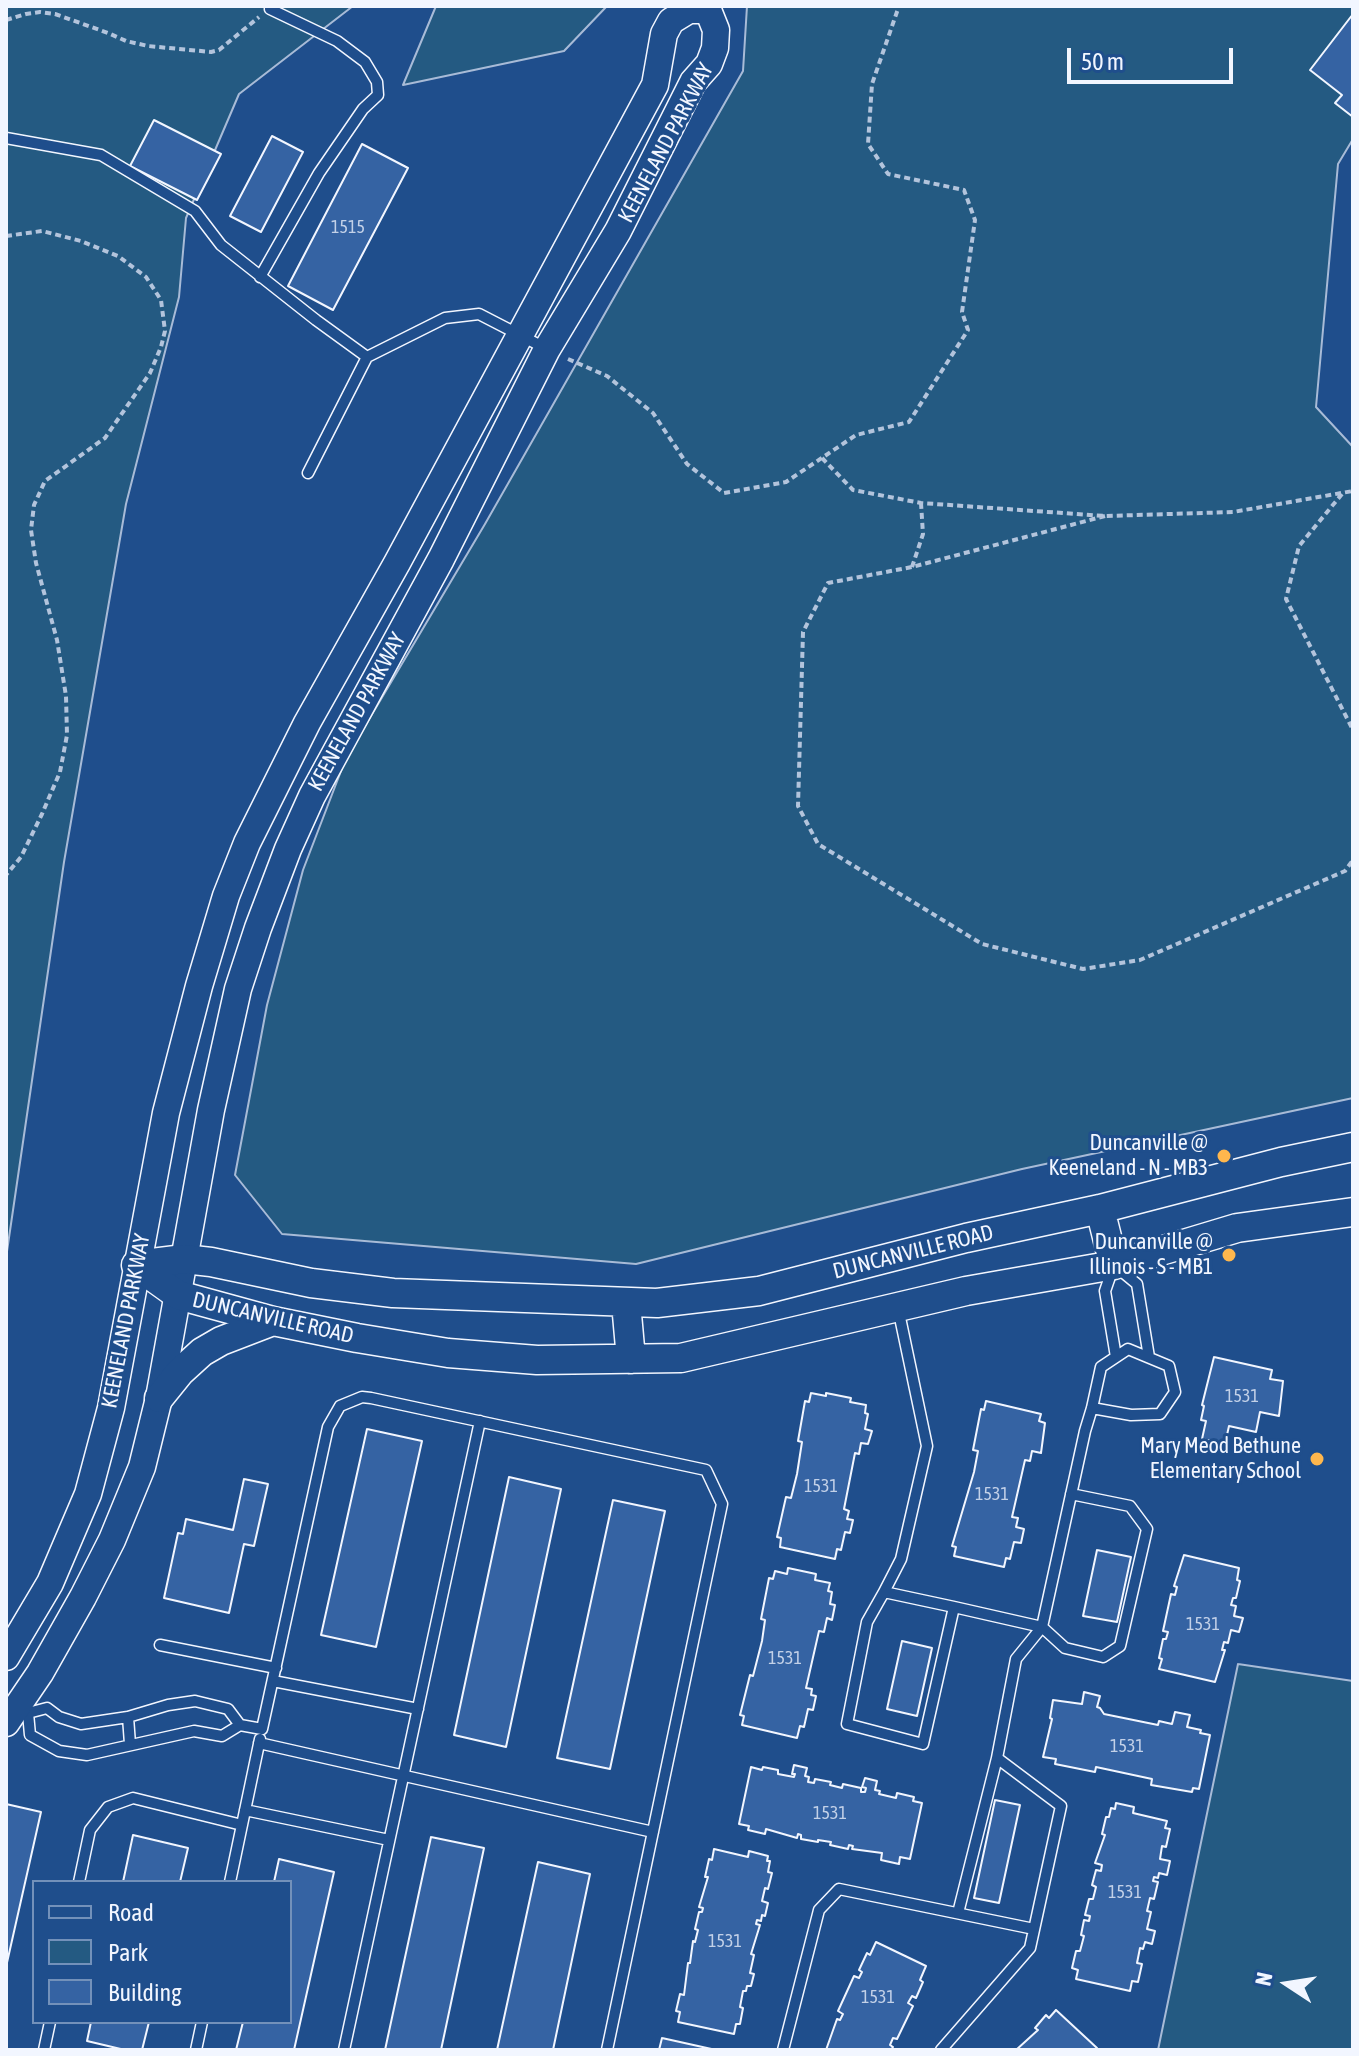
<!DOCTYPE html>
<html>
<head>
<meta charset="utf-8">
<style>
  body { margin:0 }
  #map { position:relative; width:1359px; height:2056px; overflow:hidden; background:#1f4e8c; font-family:"Asap Condensed",sans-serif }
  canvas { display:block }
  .frame { position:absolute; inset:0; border:8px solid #f2f6ff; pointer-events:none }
  .legend { position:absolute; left:32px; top:1880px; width:260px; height:144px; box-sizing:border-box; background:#1f4e8c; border:2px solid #7391ba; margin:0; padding:10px 14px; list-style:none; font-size:24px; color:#f2f6ff }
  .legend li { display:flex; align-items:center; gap:16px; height:40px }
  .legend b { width:40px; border:2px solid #7391ba }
  .north { position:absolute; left:1247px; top:1944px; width:80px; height:80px; -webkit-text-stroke:6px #1f4e8c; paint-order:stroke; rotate:282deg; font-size:22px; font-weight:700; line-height:32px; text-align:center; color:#f2f6ff }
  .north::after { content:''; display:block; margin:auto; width:28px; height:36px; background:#f2f6ff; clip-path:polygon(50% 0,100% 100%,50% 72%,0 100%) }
  .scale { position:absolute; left:1067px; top:48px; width:166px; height:36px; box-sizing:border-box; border:4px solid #f2f6ff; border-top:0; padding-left:10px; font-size:24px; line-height:28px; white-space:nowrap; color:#f2f6ff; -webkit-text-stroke:6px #1f4e8c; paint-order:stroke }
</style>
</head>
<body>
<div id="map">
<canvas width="1359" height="2056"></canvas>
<div class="frame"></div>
<ul class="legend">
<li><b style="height:10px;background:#1f4e8c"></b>Road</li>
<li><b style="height:22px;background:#245a82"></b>Park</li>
<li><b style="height:22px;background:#3563a3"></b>Building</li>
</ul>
<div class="north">N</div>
<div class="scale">50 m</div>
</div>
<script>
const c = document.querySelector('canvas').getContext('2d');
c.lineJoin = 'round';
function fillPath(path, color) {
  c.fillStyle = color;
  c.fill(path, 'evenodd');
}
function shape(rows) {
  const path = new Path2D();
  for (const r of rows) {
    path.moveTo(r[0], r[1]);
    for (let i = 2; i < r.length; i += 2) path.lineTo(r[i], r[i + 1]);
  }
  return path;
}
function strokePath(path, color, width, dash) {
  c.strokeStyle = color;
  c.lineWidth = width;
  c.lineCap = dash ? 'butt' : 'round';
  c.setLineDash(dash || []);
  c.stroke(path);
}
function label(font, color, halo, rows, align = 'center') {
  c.font = font + ' "Asap Condensed",sans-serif';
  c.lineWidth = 6;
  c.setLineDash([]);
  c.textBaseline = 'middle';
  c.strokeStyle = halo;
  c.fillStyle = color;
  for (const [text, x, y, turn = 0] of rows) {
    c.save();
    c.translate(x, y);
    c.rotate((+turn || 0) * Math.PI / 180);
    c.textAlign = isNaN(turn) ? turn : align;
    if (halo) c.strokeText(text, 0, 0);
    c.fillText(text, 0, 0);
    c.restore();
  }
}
const green = shape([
  [6,6,353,6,239,94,186,218,179,297,126,504,64,862,6,1258,6,6],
  [436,6,607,6,564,51,403,85,436,6],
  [747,6,1353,6,1353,139,1338,164,1316,407,1353,447,1353,1098,1022,1169,636,1264,282,1234,235,1175,267,1005,303,870,346,758,485,524,743,71,747,6],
  [1238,1664,1353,1681,1353,2050,1158,2050,1238,1664]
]);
fillPath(green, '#245a82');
strokePath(green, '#a8bbd7', 2);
const building = shape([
  [1353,14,1353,117,1335,103,1342,95,1310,70,1353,14],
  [154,120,221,154,197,200,130,166,154,120],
  [272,136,303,152,261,232,230,216,272,136],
  [362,144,408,168,333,310,288,286,362,144],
  [1214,1357,1272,1370,1270,1379,1283,1381,1279,1416,1260,1412,1256,1432,1229,1426,1225,1444,1202,1439,1206,1421,1201,1420,1204,1406,1202,1405,1214,1357],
  [811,1393,826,1396,826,1393,851,1398,850,1402,866,1405,865,1413,868,1414,865,1429,872,1431,868,1444,861,1443,859,1454,855,1453,844,1509,849,1511,847,1519,853,1520,850,1533,845,1532,841,1550,837,1549,835,1559,780,1547,781,1538,777,1537,786,1497,791,1498,797,1474,802,1442,798,1441,805,1401,809,1402,811,1393],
  [986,1401,1041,1414,1039,1421,1045,1423,1041,1453,1032,1451,1030,1461,1025,1460,1012,1517,1018,1518,1016,1527,1024,1529,1021,1543,1014,1542,1010,1559,1006,1558,1004,1567,954,1556,956,1547,952,1546,974,1472,978,1451,973,1450,981,1409,984,1410,986,1401],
  [367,1429,422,1441,376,1647,321,1635,367,1429],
  [509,1477,561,1489,506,1747,454,1735,509,1477],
  [244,1479,268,1484,254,1546,244,1544,229,1613,164,1598,178,1533,183,1534,186,1519,233,1530,244,1479],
  [613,1500,665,1511,610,1769,557,1758,613,1500],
  [1097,1550,1131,1557,1117,1622,1083,1616,1097,1550],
  [1184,1555,1239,1568,1237,1580,1240,1581,1236,1598,1233,1598,1231,1605,1236,1606,1234,1616,1243,1618,1239,1632,1231,1630,1228,1643,1224,1642,1222,1650,1225,1650,1215,1682,1159,1669,1162,1659,1159,1658,1163,1639,1166,1639,1168,1632,1163,1631,1171,1594,1175,1595,1177,1587,1174,1586,1184,1555],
  [788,1568,816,1574,815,1580,830,1583,828,1591,832,1592,830,1604,835,1605,832,1620,827,1618,824,1632,819,1631,806,1688,812,1689,811,1695,816,1696,813,1710,808,1709,804,1727,800,1726,797,1738,742,1725,744,1716,740,1715,750,1675,753,1676,762,1641,765,1620,761,1619,769,1578,773,1579,775,1571,787,1574,788,1568],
  [902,1641,932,1648,917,1716,887,1709,902,1641],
  [1084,1692,1100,1696,1097,1707,1100,1708,1104,1714,1158,1725,1159,1721,1172,1724,1175,1712,1190,1715,1187,1727,1201,1730,1200,1733,1210,1735,1199,1789,1193,1788,1192,1792,1151,1785,1152,1779,1096,1767,1095,1772,1055,1764,1056,1759,1043,1757,1052,1719,1050,1718,1053,1700,1082,1704,1084,1692],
  [794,1765,807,1768,805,1776,809,1777,808,1782,814,1783,815,1779,831,1782,830,1785,842,1788,843,1784,861,1788,861,1792,865,1792,866,1788,862,1787,865,1778,877,1781,875,1790,880,1791,879,1794,896,1798,897,1793,914,1797,913,1801,922,1803,910,1859,900,1857,899,1864,881,1860,882,1853,852,1849,853,1846,849,1845,848,1849,830,1845,831,1842,818,1840,818,1842,801,1839,801,1835,798,1834,797,1838,766,1829,765,1834,748,1830,749,1826,739,1824,751,1767,762,1770,763,1767,778,1770,778,1774,794,1777,795,1774,792,1774,794,1765],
  [995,1800,1020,1805,999,1903,974,1898,995,1800],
  [1116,1803,1134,1807,1133,1813,1167,1821,1165,1828,1170,1829,1166,1847,1162,1846,1160,1859,1170,1861,1167,1875,1159,1873,1158,1878,1154,1877,1153,1881,1158,1882,1154,1899,1150,1898,1147,1911,1151,1912,1147,1929,1155,1931,1152,1944,1145,1942,1143,1949,1140,1948,1137,1963,1142,1964,1138,1982,1132,1981,1130,1991,1076,1979,1078,1970,1072,1968,1076,1951,1080,1951,1084,1936,1081,1935,1084,1920,1089,1921,1090,1916,1085,1915,1089,1899,1093,1899,1096,1887,1092,1885,1096,1870,1101,1871,1102,1865,1095,1863,1105,1835,1102,1834,1106,1817,1109,1817,1111,1808,1115,1809,1116,1803],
  [6,1804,41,1812,6,1967,6,1804],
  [133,1835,188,1848,180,1882,123,1882,133,1835],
  [431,1837,484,1848,441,2050,385,2050,431,1837],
  [714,1849,748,1857,749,1851,768,1856,767,1861,770,1861,768,1872,772,1873,768,1889,765,1888,762,1901,768,1903,765,1916,762,1915,761,1921,757,1920,756,1924,760,1925,751,1954,754,1955,750,1973,754,1974,751,1986,747,1986,746,1991,743,1991,740,2007,743,2008,740,2024,736,2024,734,2034,678,2022,680,2012,676,2011,680,1994,684,1995,688,1963,690,1963,693,1941,695,1942,698,1930,695,1929,699,1912,702,1912,703,1908,699,1907,708,1877,705,1877,709,1859,712,1860,714,1849],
  [279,1859,334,1872,294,2050,236,2050,243,2022,290,2022,290,1882,274,1882,279,1859],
  [538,1862,590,1874,553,2050,497,2050,538,1862],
  [876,1942,926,1966,920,1980,923,1982,916,1998,912,1996,908,2003,913,2006,897,2039,893,2038,890,2045,893,2047,891,2050,826,2050,837,2019,840,2020,843,2014,838,2011,854,1976,859,1978,862,1972,859,1970,867,1953,870,1955,876,1942],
  [1056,2010,1097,2048,1095,2050,1016,2050,1038,2030,1035,2028,1046,2015,1049,2018,1056,2010],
  [91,2022,149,2022,142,2050,125,2050,87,2041,91,2022],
  [662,2038,716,2050,659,2050,662,2038]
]);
fillPath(building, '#3563a3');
strokePath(building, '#f2f6ff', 2);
const service = shape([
  [6,138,101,155,195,211,221,245,316,320,367,357],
  [260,277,319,173,363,109,378,95,377,82,365,62,337,41,270,9],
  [308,473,367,357,445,318,479,314,545,348],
  [1116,1357,1105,1291,1114,1265,1137,1284,1149,1357],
  [884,1592,901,1559,927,1446,898,1308],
  [954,1607,923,1744,847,1724,867,1622,884,1592,954,1607,1042,1627,1065,1648,1103,1657,1120,1646,1147,1529,1130,1506,1071,1494],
  [160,1645,276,1668],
  [273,1681,418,1709],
  [195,1701,228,1709,240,1725,222,1736,194,1731,87,1755,59,1751,30,1735,28,1713,47,1708,59,1717,81,1724,128,1717,168,1705,195,1701],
  [128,1717,130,1744],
  [240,1725,262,1729,328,1427,340,1406,362,1397,371,1398,706,1470,722,1504,607,2050],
  [259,1743,653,1832],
  [245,1810,389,1840],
  [79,1882,90,1830,108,1807,133,1798,242,1825],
  [230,1882,260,1739],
  [958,1913,997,1758],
  [44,2050,50,2022],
  [196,2050,202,2022],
  [344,2050,480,1421],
  [783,2050,819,1910,839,1889,1034,1929],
  [941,2050,1030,1948,1061,1806,997,1758,1016,1659,1042,1627,1085,1431,1092,1408,1101,1367,1128,1349,1169,1366,1175,1392,1160,1414,1131,1415,1092,1408]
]);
const tertiary = shape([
  [6,1657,50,1583,88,1494,111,1408,166,1113,199,986,226,896,247,843,307,723,397,563,655,85,664,34,671,21,689,10,708,10,716,30,715,48,709,64,693,82,618,231,547,349,441,559,312,796,288,849,258,928,238,989,211,1110,159,1398,142,1467,112,1540,83,1597,40,1673,6,1723]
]);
const secondary = shape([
  [1100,1209,1114,1265],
  [136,1265,178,1295,273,1321,357,1338,448,1353,537,1360,681,1358,966,1291,1114,1265,1237,1228,1353,1212],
  [136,1265,184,1259,211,1262,311,1283,393,1293,657,1303,759,1291,966,1238,1100,1209,1281,1162,1353,1147],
  [626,1303,631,1359],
  [159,1398,180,1372,202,1352,221,1341,273,1321]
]);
strokePath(service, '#f2f6ff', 13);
strokePath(tertiary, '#f2f6ff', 29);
strokePath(secondary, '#f2f6ff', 31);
strokePath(shape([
  [6,20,26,14,40,12,55,14,108,33,126,41,148,46,211,52,219,50,259,17],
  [6,236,42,231,81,241,118,256,146,277,161,300,165,331,161,347,150,373,105,438,45,481,34,505,31,530,36,563,57,640,66,696,67,735,60,772,42,814,21,857,6,875],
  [568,359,607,376,653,413,687,464,724,493,786,482,856,435,909,422,968,330,962,312,975,220,964,190,888,174,868,144,872,84,899,6],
  [822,458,853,490,921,503,1105,516,1233,512,1353,491],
  [1342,494,1299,546,1286,599,1353,730],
  [1105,516,912,567,828,583,803,632,798,806,818,844,982,944,1083,969,1140,960,1345,871,1353,860],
  [912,567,923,534,921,503]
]), '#b3c4dc', 4, [6, 4]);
strokePath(service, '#1f4e8c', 10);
strokePath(tertiary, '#1f4e8c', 26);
strokePath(secondary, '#1f4e8c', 28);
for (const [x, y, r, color] of [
  [1224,1156,8,"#ffb74d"],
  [1229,1255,8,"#ffb74d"],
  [1317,1459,8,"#ffb74d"]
]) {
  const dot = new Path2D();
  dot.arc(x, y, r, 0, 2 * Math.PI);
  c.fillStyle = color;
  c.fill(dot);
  strokePath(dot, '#1f4e8c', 3);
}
label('18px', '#c3d1e8', null, [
  ["1515",348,227],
  ["1531",1242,1396],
  ["1531",821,1486],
  ["1531",992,1494],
  ["1531",1203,1624],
  ["1531",785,1658],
  ["1531",1127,1746],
  ["1531",830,1813],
  ["1531",1125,1892],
  ["1531",725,1941],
  ["1531",878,1997]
]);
label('22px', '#f2f6ff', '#1f4e8c', [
  ["KEENELAND PARKWAY",666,143,-62],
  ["KEENELAND PARKWAY",357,712,-61],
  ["DUNCANVILLE ROAD",913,1252,-14],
  ["DUNCANVILLE ROAD",273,1318,13],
  ["KEENELAND PARKWAY",126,1321,-79]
]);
label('22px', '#f2f6ff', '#1f4e8c', [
  ["Duncanville @",1208,1143],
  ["Keeneland - N - MB3",1208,1168],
  ["Duncanville @",1213,1242],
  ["Illinois - S - MB1",1213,1267],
  ["Mary Meod Bethune",1301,1446],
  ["Elementary School",1301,1471]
], 'right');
</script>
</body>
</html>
